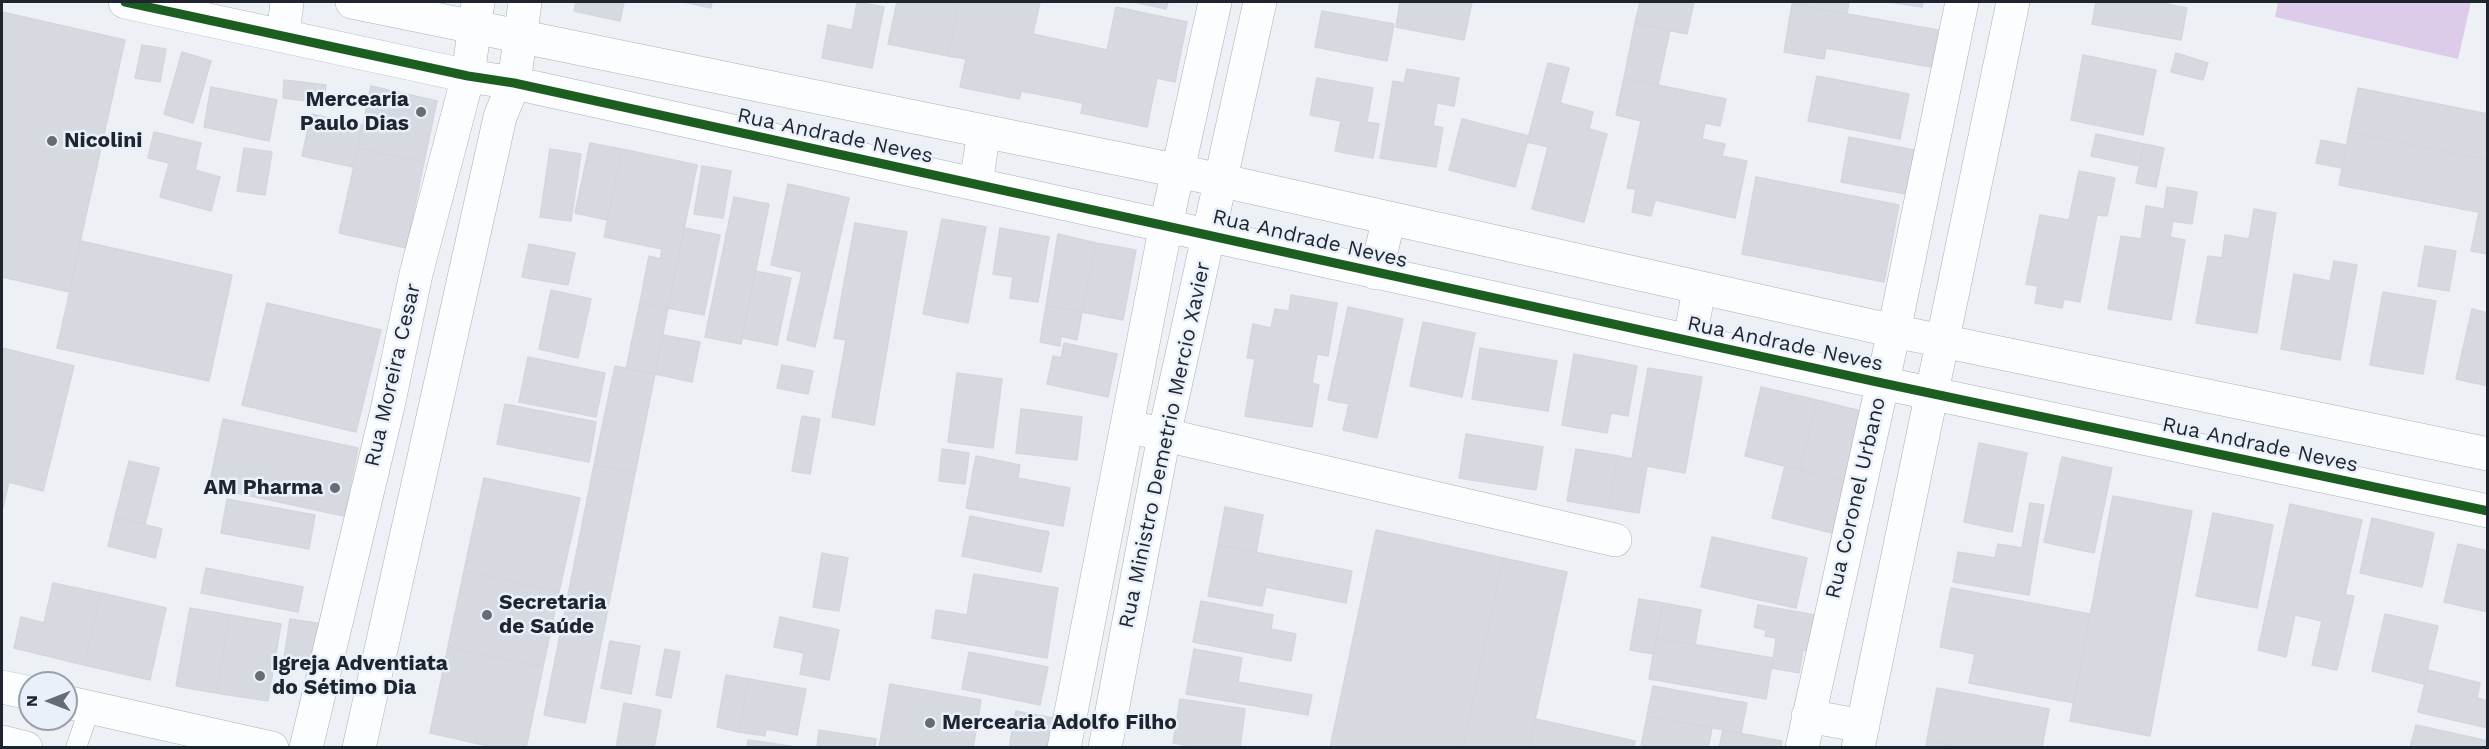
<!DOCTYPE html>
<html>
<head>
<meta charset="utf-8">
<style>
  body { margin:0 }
  #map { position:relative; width:2489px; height:749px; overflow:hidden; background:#edf1f6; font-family:"Work Sans",sans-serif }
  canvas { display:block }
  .frame { position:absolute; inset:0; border:3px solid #1f252e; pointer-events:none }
  .north { position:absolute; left:18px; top:671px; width:60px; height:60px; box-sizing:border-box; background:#e9f0fa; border:2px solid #989fa8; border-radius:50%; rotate:270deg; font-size:16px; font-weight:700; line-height:24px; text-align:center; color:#1f252e }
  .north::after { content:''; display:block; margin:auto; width:21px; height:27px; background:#676c74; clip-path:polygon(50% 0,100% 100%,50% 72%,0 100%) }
</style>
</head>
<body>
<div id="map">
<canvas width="2489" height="749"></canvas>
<div class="frame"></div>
<div class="north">N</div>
</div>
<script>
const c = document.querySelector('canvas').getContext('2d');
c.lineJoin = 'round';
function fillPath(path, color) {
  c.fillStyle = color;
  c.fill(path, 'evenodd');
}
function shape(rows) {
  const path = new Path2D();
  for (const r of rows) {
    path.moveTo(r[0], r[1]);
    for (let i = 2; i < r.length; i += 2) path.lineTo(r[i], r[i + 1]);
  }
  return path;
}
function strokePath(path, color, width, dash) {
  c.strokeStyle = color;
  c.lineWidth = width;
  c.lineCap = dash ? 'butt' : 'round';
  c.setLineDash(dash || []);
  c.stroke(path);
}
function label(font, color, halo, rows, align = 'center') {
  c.font = font + ' "Work Sans",sans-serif';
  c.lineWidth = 5;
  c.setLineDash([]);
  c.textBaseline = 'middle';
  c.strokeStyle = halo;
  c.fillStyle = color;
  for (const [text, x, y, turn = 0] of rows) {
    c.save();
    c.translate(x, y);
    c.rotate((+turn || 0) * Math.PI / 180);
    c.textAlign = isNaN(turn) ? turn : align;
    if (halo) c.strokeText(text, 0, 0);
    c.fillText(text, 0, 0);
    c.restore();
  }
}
fillPath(shape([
  [2278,2,2471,2,2458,59,2275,17]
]), '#dccce9');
const building = shape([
  [576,2,624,2,620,21,574,11,576,2],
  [684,2,712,2,711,8,684,2],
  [857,2,884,7,872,68,822,58,828,25,852,30,857,2],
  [897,2,959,2,948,56,888,44,897,2],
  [959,2,1040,2,1033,34,1107,50,1116,7,1187,22,1175,82,1157,78,1147,127,1081,113,1083,103,1021,91,1019,99,960,87,966,59,948,56,959,2],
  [1133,2,1168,2,1166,9,1133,2],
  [1400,2,1472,2,1464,40,1396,27,1400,2],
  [1640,2,1694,2,1687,34,1635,23,1640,2],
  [1792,2,1849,2,1847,14,1792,4,1792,2],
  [1889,2,1923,2,1922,7,1889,2],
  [2096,2,2157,2,2187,8,2181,40,2092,24,2096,2],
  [1792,4,1938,30,1931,67,1826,48,1824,59,1784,52,1792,4],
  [1322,11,1394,24,1387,61,1315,47,1322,11],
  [2,12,125,40,69,292,2,277,2,12],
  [1635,23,1670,30,1658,85,1624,78,1635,23],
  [142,45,166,49,160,82,135,78,142,45],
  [182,52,211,61,193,123,164,114,182,52],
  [2176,53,2208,63,2203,80,2171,72,2176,53],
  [2083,55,2156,70,2143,135,2071,120,2083,55],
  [1548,63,1569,68,1560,103,1593,112,1589,129,1607,134,1584,222,1532,209,1548,147,1527,142,1548,63],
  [1407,69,1459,78,1454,106,1437,103,1433,126,1443,128,1436,167,1380,158,1393,81,1404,83,1407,69],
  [1817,76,1909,94,1900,139,1808,121,1817,76],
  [1317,78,1373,88,1367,122,1379,124,1373,158,1335,151,1341,121,1310,115,1317,78],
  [1624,78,1726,99,1720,126,1705,123,1702,139,1725,144,1722,156,1747,161,1735,218,1655,200,1651,216,1632,212,1636,189,1627,188,1641,121,1616,115,1624,78],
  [284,80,326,85,324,103,283,98,284,80],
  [371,86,437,101,424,162,358,148,371,86],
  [211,87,277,100,269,141,204,127,211,87],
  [2358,88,2488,114,2488,160,2349,132,2358,88],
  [311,114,363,125,353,167,302,156,311,114],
  [1462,119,1529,136,1515,187,1449,170,1462,119],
  [154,132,201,143,195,170,220,177,211,211,160,197,169,163,148,158,154,132],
  [2349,132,2488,160,2488,214,2339,185,2349,132],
  [2096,134,2144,144,2139,166,2091,156,2096,134],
  [1849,137,1914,150,1906,194,1841,182,1849,137],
  [2321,140,2346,145,2342,168,2316,163,2321,140],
  [590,143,622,149,608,220,575,213,590,143],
  [2144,144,2164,148,2156,187,2136,183,2144,144],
  [244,148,272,152,265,195,237,191,244,148],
  [358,148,424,162,406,248,339,233,358,148],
  [550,149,581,154,571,221,540,217,550,149],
  [622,149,697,165,668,308,640,302,649,256,660,259,662,249,604,237,622,149],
  [702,166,731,171,723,218,694,214,702,166],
  [2079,171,2115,178,2107,216,2097,215,2080,302,2064,299,2062,308,2035,303,2038,286,2026,284,2040,215,2069,220,2079,171],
  [1756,177,1899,205,1884,282,1742,254,1756,177],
  [788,184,849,198,815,347,787,340,802,272,771,265,788,184],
  [2167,187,2197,192,2192,224,2173,221,2170,237,2185,240,2171,320,2108,309,2121,236,2141,239,2146,206,2164,209,2167,187],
  [734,197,769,204,741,344,705,337,734,197],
  [2254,209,2276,213,2257,333,2196,323,2208,256,2222,258,2225,235,2249,239,2254,209],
  [2479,212,2488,214,2488,254,2471,251,2479,212],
  [942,219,986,227,968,323,923,314,942,219],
  [855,223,907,232,874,425,832,417,846,340,834,338,855,223],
  [685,228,720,235,704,315,668,308,685,228],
  [1000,228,1049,237,1038,302,1010,298,1013,277,993,274,1000,228],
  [1058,234,1096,243,1082,312,1046,306,1058,234],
  [81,241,232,275,209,381,57,348,81,241],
  [1096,243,1136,250,1123,320,1082,312,1096,243],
  [529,244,575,253,568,285,522,277,529,244],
  [2425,246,2456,251,2449,291,2418,286,2425,246],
  [2334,261,2357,265,2340,360,2281,349,2294,274,2330,281,2334,261],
  [755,271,791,278,777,345,742,338,755,271],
  [551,290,591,299,578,358,539,349,551,290],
  [2383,292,2436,301,2423,374,2370,365,2383,292],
  [1291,295,1337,303,1328,356,1317,354,1312,383,1319,385,1312,427,1245,416,1255,359,1247,358,1253,324,1271,328,1275,309,1289,311,1291,295],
  [640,302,668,308,655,374,626,369,640,302],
  [267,303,381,330,356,432,242,405,267,303],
  [1046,306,1082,312,1077,340,1061,336,1060,346,1040,342,1046,306],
  [1348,307,1403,319,1377,438,1343,430,1349,404,1328,400,1348,307],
  [2472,309,2488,313,2488,386,2456,379,2472,309],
  [1423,322,1475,333,1462,397,1410,386,1423,322],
  [663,335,700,342,692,382,655,374,663,335],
  [1064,343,1117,354,1108,397,1047,384,1053,356,1061,358,1064,343],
  [2,348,74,366,43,491,9,482,2,511,2,348],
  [1480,348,1557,361,1548,411,1472,399,1480,348],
  [1574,354,1637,366,1628,416,1611,413,1607,433,1562,425,1574,354],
  [528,357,605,373,596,417,519,402,528,357],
  [782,365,813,371,808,394,777,388,782,365],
  [615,366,655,374,635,473,594,465,615,366],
  [1648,368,1702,377,1685,473,1647,466,1639,513,1609,508,1618,456,1632,459,1648,368],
  [957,373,1002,379,993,448,948,442,957,373],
  [1761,387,1817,400,1800,470,1745,456,1761,387],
  [1817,400,1865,412,1848,482,1800,470,1817,400],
  [505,404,596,422,589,462,497,444,505,404],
  [1021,409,1082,417,1077,460,1016,453,1021,409],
  [802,416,820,419,810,474,792,471,802,416],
  [223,419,358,448,344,516,209,487,223,419],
  [1466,434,1543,447,1536,490,1459,478,1466,434],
  [1979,443,2027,453,2012,532,1964,522,1979,443],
  [942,449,969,453,965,484,939,481,942,449],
  [1576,449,1618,456,1609,508,1567,501,1576,449],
  [976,456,1020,465,1018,478,1070,488,1063,526,966,508,976,456],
  [2062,457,2112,468,2094,553,2044,542,2062,457],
  [129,461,159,468,145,524,115,517,129,461],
  [594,465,635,473,585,723,544,715,594,465],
  [1785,466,1848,482,1836,534,1772,518,1785,466],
  [484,478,580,498,559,592,464,571,484,478],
  [2113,496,2192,511,2150,736,2070,721,2113,496],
  [227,499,315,515,309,549,221,533,227,499],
  [2030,503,2044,505,2029,595,1953,582,1958,552,1995,558,1998,544,2022,548,2030,503],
  [2290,504,2362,520,2345,595,2354,596,2337,670,2312,665,2322,621,2295,615,2286,657,2258,650,2290,504],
  [1225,507,1263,515,1256,553,1218,545,1225,507],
  [2213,513,2273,525,2257,608,2196,596,2213,513],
  [970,516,1049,532,1041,572,962,556,970,516],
  [115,517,162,529,155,558,108,546,115,517],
  [2372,518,2434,533,2422,587,2360,573,2372,518],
  [1376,530,1503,558,1463,748,1330,748,1376,530],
  [1712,537,1807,558,1796,608,1701,587,1712,537],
  [2458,544,2488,551,2488,612,2444,602,2458,544],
  [1218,545,1352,571,1346,603,1266,587,1262,606,1208,596,1218,545],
  [822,553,848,558,839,611,813,607,822,553],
  [1503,558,1567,572,1529,748,1463,748,1503,558],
  [206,568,303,587,298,612,201,593,206,568],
  [464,571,559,592,543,667,448,647,464,571],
  [974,574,1058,588,1047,658,932,638,936,610,967,615,974,574],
  [53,583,101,593,84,665,14,648,21,617,44,623,53,583],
  [1951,588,2090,614,2074,703,1969,683,1975,654,1940,647,1951,588],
  [101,593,166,608,150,680,84,665,101,593],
  [1639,599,1663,603,1654,654,1630,650,1639,599],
  [1201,601,1273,615,1271,629,1296,634,1291,661,1193,642,1201,601],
  [1663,603,1701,610,1695,645,1656,638,1663,603],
  [1758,605,1821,616,1814,653,1803,650,1799,673,1772,668,1776,638,1765,636,1766,630,1754,627,1758,605],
  [190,608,230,615,216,693,176,686,190,608],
  [2385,614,2438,626,2424,684,2372,671,2385,614],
  [230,615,281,624,268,701,216,693,230,615],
  [780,617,839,630,829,680,800,674,804,653,774,647,780,617],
  [290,619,323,624,318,663,284,658,290,619],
  [1656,638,1773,658,1766,699,1649,679,1656,638],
  [610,641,640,646,631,694,601,688,610,641],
  [448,647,543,667,526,748,497,748,430,733,448,647],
  [665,649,680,652,671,698,656,695,665,649],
  [1194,649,1242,658,1238,682,1312,695,1308,715,1186,694,1194,649],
  [969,652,1048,667,1040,705,962,689,969,652],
  [2428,670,2480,683,2477,698,2488,701,2488,728,2418,712,2428,670],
  [726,675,749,679,739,732,717,727,726,675],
  [749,679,806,689,797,735,766,729,765,736,739,732,749,679],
  [890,684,981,700,973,748,879,748,890,684],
  [1653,686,1747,703,1741,733,1647,716,1653,686],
  [1937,688,2049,709,2042,748,1964,748,1927,740,1937,688],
  [1180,699,1245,709,1240,748,1200,748,1173,743,1180,699],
  [624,703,661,710,654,748,616,748,624,703],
  [1016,711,1053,718,1048,748,1009,748,1016,711],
  [1647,716,1712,728,1708,748,1641,747,1647,716],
  [1536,719,1635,741,1634,748,1529,748,1536,719],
  [2416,725,2488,741,2488,748,2410,748,2416,725],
  [819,730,876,739,875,748,817,748,819,730],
  [1723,730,1782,741,1781,748,1719,748,1723,730],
  [748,740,804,748,747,748,748,740],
  [1927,740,1964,748,1926,748,1927,740]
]);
fillPath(building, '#d7d9e1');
strokePath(building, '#d4d6dd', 1.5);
const lane = shape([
  [76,748,90,707]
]);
const street = shape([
  [125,2,468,76,514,83,1882,383,2488,511],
  [352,2,1179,171,1894,331,2488,454],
  [283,35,287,2],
  [976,184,984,131],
  [1376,273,1389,218],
  [1690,341,1699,288],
  [1144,430,1615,540],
  [2,687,30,693],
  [66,702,272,748],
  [1808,716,1863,726],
  [2,742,26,748],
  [306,748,388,406,416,274,468,76,478,2],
  [359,748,500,117,514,83,525,2],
  [1064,748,1166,225,1215,2],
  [1105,748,1164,436,1260,2],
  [1802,748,1894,331,1962,2],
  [1858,748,2013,2]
]);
strokePath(lane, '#abb0b6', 21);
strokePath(street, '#abb0b6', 34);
strokePath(lane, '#fcfdfe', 20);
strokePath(street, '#fcfdfe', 33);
strokePath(shape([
  [125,2,468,76,514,83,1882,383,2488,511]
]), '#1b5e20', 9);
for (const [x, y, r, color] of [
  [421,112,6,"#676c74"],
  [52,141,6,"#676c74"],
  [335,488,6,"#676c74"],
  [487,615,6,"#676c74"],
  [260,676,6,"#676c74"],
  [930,723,6,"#676c74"]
]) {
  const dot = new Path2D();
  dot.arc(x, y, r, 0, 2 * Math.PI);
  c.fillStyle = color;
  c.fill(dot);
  strokePath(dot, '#e9f0fa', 2);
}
label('bold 21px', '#1f252e', '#e9f0fa', [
  ["Mercearia",409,100,"right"],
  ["Paulo Dias",409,124,"right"],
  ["Nicolini",64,141],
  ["AM Pharma",323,488,"right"],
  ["Secretaria",499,603],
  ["de Saúde",499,627],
  ["Igreja Adventiata",272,664],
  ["do Sétimo Dia",272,688],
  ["Mercearia Adolfo Filho",942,723]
], 'left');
label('21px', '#1f252e', '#e9f0fa', [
  ["Rua Andrade Neves",835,136,12],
  ["Rua Andrade Neves",1310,239,13],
  ["Rua Andrade Neves",1785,344,12],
  ["Rua Moreira Cesar",393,375,-77],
  ["Rua Ministro Demetrio Mercio Xavier",1165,445,-78],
  ["Rua Andrade Neves",2260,445,12],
  ["Rua Coronel Urbano",1856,498,-77]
]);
</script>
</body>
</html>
